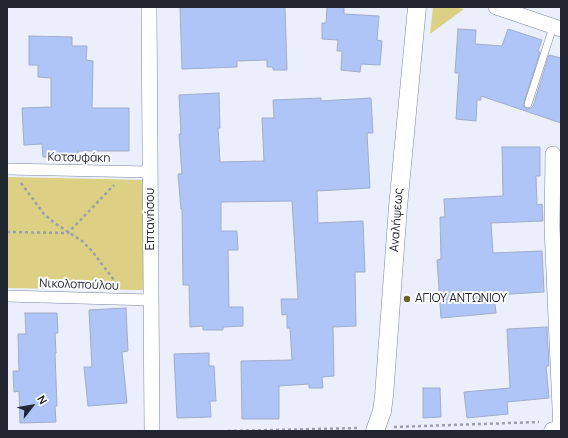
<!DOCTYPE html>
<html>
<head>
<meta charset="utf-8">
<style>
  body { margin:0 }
  #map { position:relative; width:568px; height:438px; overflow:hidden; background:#eaeffb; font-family:Manrope,sans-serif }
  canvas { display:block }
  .frame { position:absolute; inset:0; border:8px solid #222631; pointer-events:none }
  .north { position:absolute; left:12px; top:386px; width:40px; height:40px; -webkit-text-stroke:3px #fcfcfc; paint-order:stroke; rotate:59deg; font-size:11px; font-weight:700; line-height:16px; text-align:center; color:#222631 }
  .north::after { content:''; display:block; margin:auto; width:14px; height:18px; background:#222631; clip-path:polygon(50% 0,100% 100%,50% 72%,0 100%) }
</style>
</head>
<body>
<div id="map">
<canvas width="568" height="438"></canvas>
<div class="frame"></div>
<div class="north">N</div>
</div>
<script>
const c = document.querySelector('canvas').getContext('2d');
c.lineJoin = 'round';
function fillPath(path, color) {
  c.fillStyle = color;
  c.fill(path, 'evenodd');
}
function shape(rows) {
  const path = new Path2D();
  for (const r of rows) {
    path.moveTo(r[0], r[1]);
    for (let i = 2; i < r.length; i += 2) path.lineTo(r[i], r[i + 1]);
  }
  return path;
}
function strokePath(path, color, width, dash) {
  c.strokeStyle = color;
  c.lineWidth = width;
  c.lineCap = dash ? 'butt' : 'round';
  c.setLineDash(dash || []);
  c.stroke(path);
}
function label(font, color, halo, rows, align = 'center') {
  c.font = font + ' Manrope,sans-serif';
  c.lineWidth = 4;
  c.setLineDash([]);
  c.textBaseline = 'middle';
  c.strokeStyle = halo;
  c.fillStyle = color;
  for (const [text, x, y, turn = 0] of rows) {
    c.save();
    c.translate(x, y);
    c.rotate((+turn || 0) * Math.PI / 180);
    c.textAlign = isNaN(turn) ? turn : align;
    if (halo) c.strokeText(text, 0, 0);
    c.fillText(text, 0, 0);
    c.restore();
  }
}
fillPath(shape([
  [433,7,454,7,464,9,430,34],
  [7,177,144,180,145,290,7,288]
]), '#dbd084');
const building = shape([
  [180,7,285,7,287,70,273,70,273,67,267,67,267,60,237,61,237,67,182,69,180,7],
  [327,7,344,7,344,14,379,16,377,40,382,41,380,65,361,64,360,72,341,70,342,51,337,51,338,40,322,39,322,23,326,23,327,7],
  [458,29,476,30,475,44,502,46,508,29,542,40,538,51,540,52,523,105,527,109,531,108,533,106,549,55,561,58,561,123,481,96,481,100,477,100,476,121,456,119,459,73,455,73,458,29],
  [29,36,72,37,72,46,87,46,86,60,93,61,92,108,129,108,129,151,78,151,78,155,43,157,42,144,24,145,22,108,51,107,51,78,38,77,38,65,29,65,29,36],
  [219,93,220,128,218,128,220,162,264,161,262,118,274,118,273,100,321,98,321,101,371,98,373,133,367,133,370,188,317,191,318,223,363,221,365,272,355,272,356,326,333,327,334,376,322,377,323,388,309,388,309,384,279,386,279,419,242,419,241,361,292,360,290,328,287,328,287,314,282,315,281,299,298,299,292,201,221,202,221,231,237,231,238,250,228,250,229,307,243,307,243,326,223,327,223,330,203,330,203,326,190,327,189,285,183,285,182,209,181,209,178,174,182,174,179,134,181,134,179,95,219,93],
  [502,147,540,147,540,176,536,176,537,205,542,204,543,221,491,223,493,253,542,251,544,292,494,295,496,313,441,318,437,260,441,259,440,217,445,217,444,199,503,196,502,147],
  [126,308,128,351,122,352,127,403,88,406,84,367,92,367,89,310,126,308],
  [25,313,57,313,58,333,55,333,56,353,55,353,57,406,55,406,56,422,20,423,19,391,14,392,13,371,19,371,18,334,26,334,25,313],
  [547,327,549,366,546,366,549,398,507,402,508,414,467,418,464,392,510,388,507,329,547,327],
  [209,353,209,366,214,366,216,401,210,401,211,417,177,418,174,354,209,353],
  [423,388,440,388,441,417,423,418,423,388]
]);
fillPath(building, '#afc4f7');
strokePath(building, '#a0acc8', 1);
const service = shape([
  [528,104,553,27]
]);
const pedestrian = shape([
  [7,169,150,172],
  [7,296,151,300]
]);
const minor = shape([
  [149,7,152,431],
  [496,7,561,29],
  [553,154,552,227,561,431]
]);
const tertiary = shape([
  [375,431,382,411,384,396,398,207,417,7],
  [553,431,561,431]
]);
strokePath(service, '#7b86a1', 8);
strokePath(pedestrian, '#7b86a1', 12);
strokePath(minor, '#7b86a1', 16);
strokePath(tertiary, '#7b86a1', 19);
strokePath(shape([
  [21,183,44,214,56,224,82,241,92,251,117,284],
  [7,232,68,233,114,185],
  [394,427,539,422],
  [228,431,359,428]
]), '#9a9faa', 2.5, [3, 3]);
strokePath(service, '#fff', 7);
strokePath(pedestrian, '#fff', 11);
strokePath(minor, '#fff', 15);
strokePath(tertiary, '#fff', 18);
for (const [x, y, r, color] of [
  [407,299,4,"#68612d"]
]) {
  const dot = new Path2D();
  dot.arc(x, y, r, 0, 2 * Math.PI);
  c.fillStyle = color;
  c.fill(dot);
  strokePath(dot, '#fcfcfc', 1.5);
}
label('12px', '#222631', '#fcfcfc', [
  ["Κοτσυφάκη",79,158,1],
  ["Επτανήσου",151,219,-90],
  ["Αναλήψεως",397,220,-86],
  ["Νικολοπούλου",79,285,2]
]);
label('12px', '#222631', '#fcfcfc', [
  ["ΑΓΙΟΥ ΑΝΤΩΝΙΟΥ",415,299]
], 'left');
</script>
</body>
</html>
